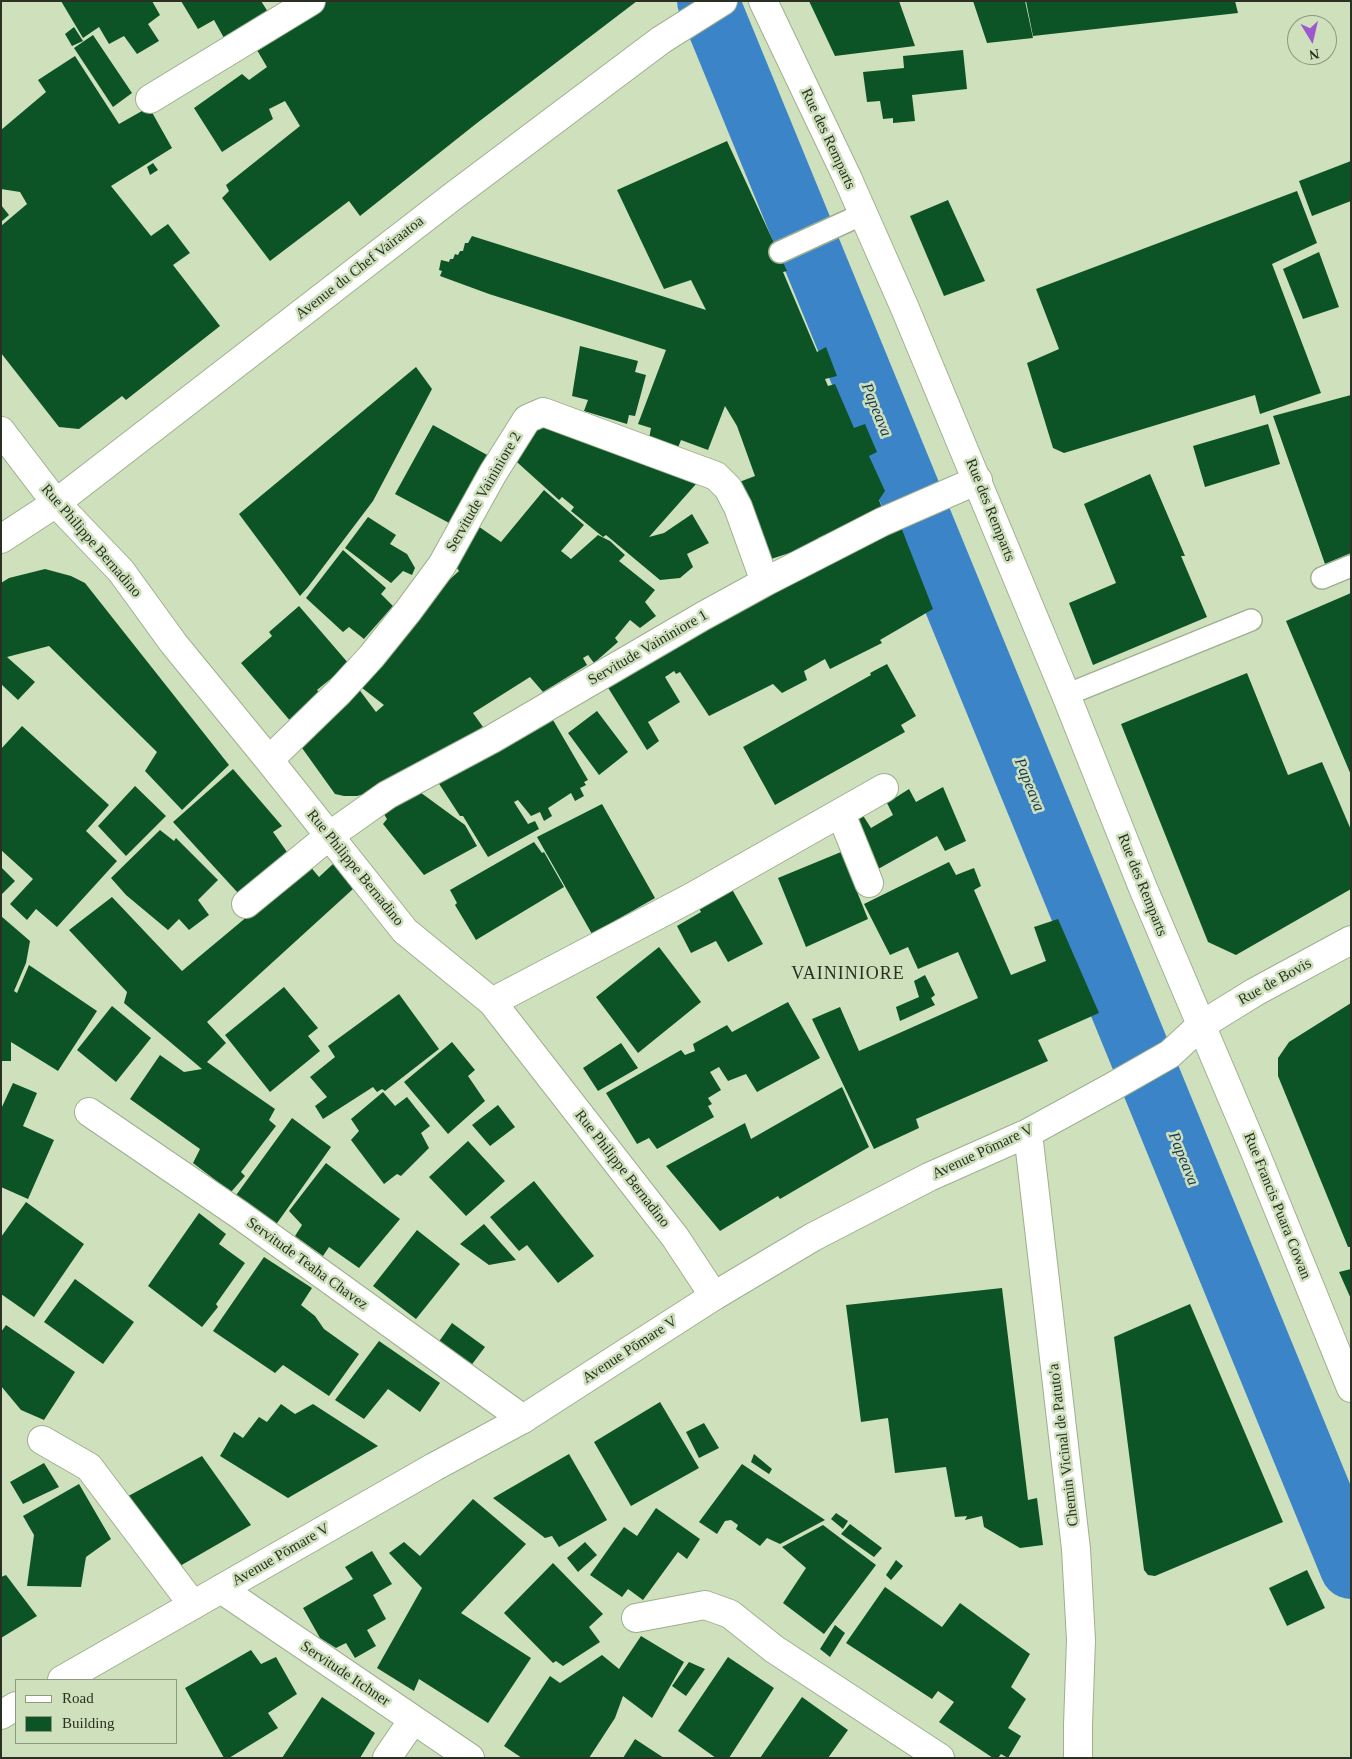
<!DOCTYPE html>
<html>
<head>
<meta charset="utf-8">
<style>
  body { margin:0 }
  #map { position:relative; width:1352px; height:1759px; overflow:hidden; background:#cee0bc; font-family:"Times New Roman",serif }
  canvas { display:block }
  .frame { position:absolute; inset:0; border:2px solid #2a3123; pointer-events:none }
  .legend { position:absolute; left:15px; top:1679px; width:162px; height:65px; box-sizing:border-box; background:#cee0bc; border:1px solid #8c9a7f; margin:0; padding:6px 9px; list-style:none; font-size:15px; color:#2a3123 }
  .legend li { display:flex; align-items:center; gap:10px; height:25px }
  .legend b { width:25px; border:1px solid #8c9a7f }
  .north { position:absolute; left:1287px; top:15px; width:50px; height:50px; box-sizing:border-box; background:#cee0bc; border:1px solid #8c9a7f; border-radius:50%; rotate:171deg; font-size:14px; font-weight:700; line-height:20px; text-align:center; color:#2a3123 }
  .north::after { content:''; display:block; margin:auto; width:18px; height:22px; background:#9e58cd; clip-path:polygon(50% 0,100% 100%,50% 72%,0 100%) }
</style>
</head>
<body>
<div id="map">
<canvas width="1352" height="1759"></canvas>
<div class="frame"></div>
<ul class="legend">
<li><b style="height:6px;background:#fff"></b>Road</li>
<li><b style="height:14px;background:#0c5425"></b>Building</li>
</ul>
<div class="north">N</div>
</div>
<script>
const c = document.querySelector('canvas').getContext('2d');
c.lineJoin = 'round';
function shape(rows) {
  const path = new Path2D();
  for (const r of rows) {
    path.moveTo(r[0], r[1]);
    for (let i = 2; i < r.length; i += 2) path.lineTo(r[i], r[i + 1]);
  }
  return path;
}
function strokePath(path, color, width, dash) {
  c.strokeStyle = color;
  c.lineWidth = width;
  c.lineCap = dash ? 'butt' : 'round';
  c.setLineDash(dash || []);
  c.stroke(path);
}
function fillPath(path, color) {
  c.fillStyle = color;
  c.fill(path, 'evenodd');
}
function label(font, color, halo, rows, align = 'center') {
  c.font = font + ' "Times New Roman",serif';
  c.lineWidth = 5;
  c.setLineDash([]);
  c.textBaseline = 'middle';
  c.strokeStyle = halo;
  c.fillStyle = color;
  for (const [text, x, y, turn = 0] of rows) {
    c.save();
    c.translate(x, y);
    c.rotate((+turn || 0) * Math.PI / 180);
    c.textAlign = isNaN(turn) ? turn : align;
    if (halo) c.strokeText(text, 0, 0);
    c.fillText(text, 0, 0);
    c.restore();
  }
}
strokePath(shape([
  [708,1,1351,1568]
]), '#3c84c8', 62);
fillPath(shape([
  [61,1,152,1,160,15,148,24,159,41,137,54,124,36,109,44,99,27,83,38],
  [181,1,261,1,268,12,224,38,214,20,198,29],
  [326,1,637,1,477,123,360,216,349,201,270,261,222,198,229,191,226,185,300,126,285,101,269,109,273,119,222,152,194,108,242,74,249,80,267,67,254,45],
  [809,1,899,1,915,46,835,56],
  [973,1,1025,1,1033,38,987,43],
  [1026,1,1235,1,1238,13,1033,36],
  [74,27,83,41,72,46,65,34],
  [93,35,132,93,113,107,74,48],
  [963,50,967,89,912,95,915,121,893,123,893,118,883,119,880,101,867,102,863,72,904,68,903,56],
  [75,56,119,124,149,107,172,148,111,186,151,236,168,224,190,253,173,265,220,326,126,400,122,396,79,429,59,427,1,353,1,226,27,204,20,192,1,189,1,130,46,92,38,80],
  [727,141,787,271,783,272,817,352,826,347,837,376,825,379,828,386,835,384,854,428,865,424,877,452,869,456,885,491,879,500,882,508,852,523,818,538,820,543,765,561,734,484,755,476,737,426,725,406,708,450,681,440,677,450,649,439,651,428,638,424,666,350,489,294,440,276,442,271,439,270,441,260,449,262,450,259,453,259,455,254,458,255,460,251,463,251,465,243,468,243,472,236,706,310,691,280,664,289,617,190],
  [1351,161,1351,201,1312,216,1299,181],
  [153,163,158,170,150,175,147,167],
  [1297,191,1317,243,1272,264,1321,393,1260,414,1255,395,1064,453,1053,448,1027,363,1059,349,1036,289],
  [948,200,985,281,944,296,910,216],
  [1,205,9,215,1,222],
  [1319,252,1339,307,1303,319,1283,269],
  [580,346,638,361,635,372,646,375,635,416,629,415,627,424,584,411,588,400,572,396],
  [416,367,432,389,373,501,308,587,300,596,239,514],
  [1351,395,1351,553,1325,564,1273,416],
  [538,423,624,447,696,484,649,537,664,533,692,514,709,543,687,554,693,567,680,578,660,580,606,535,603,537,571,511,574,507,562,497,559,500,508,454],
  [1268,424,1280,464,1205,487,1193,446],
  [433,425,489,456,451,524,395,494],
  [1150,474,1185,556,1181,556,1207,617,1093,665,1069,603,1116,583,1084,504],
  [544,490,584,525,561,551,571,559,598,535,610,541,625,555,619,561,655,590,645,602,656,616,640,628,630,620,615,638,618,642,594,663,588,655,583,658,587,665,543,692,530,677,473,713,483,727,420,765,405,770,375,791,357,796,344,796,335,794,297,741,355,684,376,712,384,705,357,684,445,579,449,580,459,571,451,559,475,524,501,542],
  [368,517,396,535,390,544,407,554,415,568,412,575,403,571,391,583,345,548],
  [899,522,933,609,880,640,882,643,830,669,825,659,804,671,807,680,782,693,773,684,709,716,680,672,676,674,674,671,665,677,680,702,648,722,659,741,647,750,602,678],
  [343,550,386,588,381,594,393,606,364,639,349,627,343,632,306,598],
  [45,569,71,576,85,583,229,765,182,810,145,771,157,752,49,646,7,657,35,682,18,700,1,684,1,583,9,578],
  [1351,593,1351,775,1286,621],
  [299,606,349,664,317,690,322,696,292,723,241,663,272,636,269,632],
  [887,664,916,716,901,725,905,732,775,805,743,747,871,675,870,673],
  [1247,673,1288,775,1322,762,1351,830,1351,889,1236,955,1208,942,1121,724],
  [546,708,588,780,584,782,586,785,580,788,584,796,575,801,571,793,548,808,552,816,544,821,540,812,531,816,518,800,514,802,528,824,535,821,539,829,488,857,463,816,460,816,434,776],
  [597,711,628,752,599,775,568,733],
  [22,726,109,805,86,831,117,861,57,927,36,909,27,920,10,904,33,879,1,850,1,749],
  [233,769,282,826,273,832,287,852,238,893,173,822],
  [135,786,166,816,126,856,98,826],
  [413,787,465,825,477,846,424,875,383,824,387,819,380,808],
  [943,787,966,841,945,851,937,836,871,873,849,822,862,814,871,828,893,815,887,803,909,789,916,802],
  [602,804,655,898,592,934,537,837],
  [160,830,174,841,176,838,218,880,198,900,209,915,189,930,179,919,168,930,126,895,111,878],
  [534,842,542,853,544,852,564,887,476,940,455,905,457,903,450,890],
  [841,852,868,919,806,947,778,878],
  [949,862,956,875,974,868,981,886,974,890,1011,975,1046,961,1034,927,1058,919,1099,1013,1038,1040,1048,1061,916,1119,919,1128,874,1149,812,1019,840,1007,859,1051,978,998,958,952,918,969,908,947,890,955,864,904],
  [333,864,353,889,207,1022,226,1043,207,1062,275,1109,269,1120,276,1126,241,1172,245,1176,231,1192,193,1163,200,1149,130,1099,160,1055,184,1072,202,1069,124,1003,127,992,69,930,112,897,182,971,309,865,319,877],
  [1,867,15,881,1,895],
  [729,884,763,944,728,962,716,941,691,953,677,926,701,912,696,903],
  [1,916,30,941,26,963,14,991,17,993,29,965,97,1011,58,1071,11,1042,11,1061,1,1061],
  [659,947,701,1002,638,1053,596,997],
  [925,975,935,995,931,998,935,1005,900,1021,896,1007,919,997,914,981],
  [284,987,318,1028,308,1036,320,1051,270,1092,225,1035],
  [399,994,439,1049,385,1091,382,1089,377,1092,373,1087,323,1119,315,1106,327,1097,310,1077,335,1057,328,1046],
  [788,1002,820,1058,757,1092,746,1074,728,1081,719,1067,710,1072,721,1090,708,1098,712,1104,708,1106,714,1117,657,1149,649,1138,637,1144,606,1093,681,1050,685,1055,695,1051,693,1044,727,1025,732,1032],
  [1351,1003,1351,1247,1348,1247,1278,1076,1278,1058,1289,1042],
  [112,1006,151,1038,116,1082,77,1050],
  [452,1042,475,1070,468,1076,485,1101,448,1134,404,1082],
  [621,1043,638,1068,598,1091,583,1068],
  [13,1083,37,1093,23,1126,54,1140,28,1199,1,1187,1,1109],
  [842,1087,869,1147,780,1199,778,1196,720,1231,666,1166,745,1123,751,1139],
  [383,1092,395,1106,407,1097,430,1126,421,1133,429,1148,401,1176,397,1174,384,1184,351,1140,359,1131,351,1119],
  [498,1105,515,1127,490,1146,472,1125],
  [292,1118,331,1147,275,1226,234,1198],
  [468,1141,505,1181,466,1216,429,1177],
  [326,1163,400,1219,359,1268,329,1247,323,1256,295,1236,302,1225,289,1211],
  [534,1181,594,1256,558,1283,527,1245,519,1251,490,1217],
  [26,1202,84,1244,34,1317,1,1294,1,1237],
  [199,1213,226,1234,219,1244,245,1263,216,1304,218,1307,202,1327,148,1286],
  [484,1224,516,1260,489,1265,460,1244],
  [417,1230,460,1264,416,1319,373,1286],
  [264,1257,312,1288,301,1305,315,1316,324,1329,359,1354,329,1396,283,1365,275,1373,213,1331],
  [1351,1269,1351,1299,1339,1272],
  [75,1279,134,1322,103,1364,44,1322],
  [1002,1288,1028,1500,1037,1498,1043,1545,1020,1548,984,1527,982,1516,965,1520,967,1516,955,1517,946,1467,895,1473,888,1418,861,1422,846,1305],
  [1190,1304,1283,1522,1155,1576,1148,1575,1144,1570,1114,1337],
  [452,1323,485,1347,470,1367,438,1343],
  [6,1325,75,1372,44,1420,21,1410,1,1386,1,1332],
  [379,1341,440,1383,420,1412,388,1389,364,1419,335,1400],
  [660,1402,699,1468,631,1506,594,1442],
  [281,1404,295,1414,313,1404,378,1446,288,1498,220,1456,234,1432,243,1438,259,1417,267,1422],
  [704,1423,719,1448,699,1458,686,1432],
  [569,1454,607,1520,559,1547,552,1536,545,1538,493,1498],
  [754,1454,772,1469,769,1474,751,1462],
  [202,1456,251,1525,173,1570,121,1500],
  [44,1463,59,1487,23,1504,10,1482],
  [742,1464,825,1520,780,1544,767,1538,760,1546,736,1529,738,1525,731,1520,725,1521,717,1534,699,1522],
  [79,1484,111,1539,86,1557,81,1587,27,1586,34,1535,23,1516],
  [473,1499,526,1544,461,1613,531,1658,488,1723,419,1679,414,1691,377,1668,422,1588,389,1553,404,1542,420,1556],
  [656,1508,700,1539,687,1559,678,1552,643,1600,628,1589,622,1597,590,1575,624,1527,637,1536],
  [836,1513,848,1521,843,1529,831,1519],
  [850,1524,882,1548,874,1557,841,1534],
  [823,1525,876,1565,824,1634,783,1603,806,1568,782,1547],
  [585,1542,597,1555,578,1572,567,1558],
  [372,1551,392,1584,373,1595,386,1619,367,1630,376,1646,355,1658,346,1643,336,1648,320,1638,303,1608,353,1579,345,1567],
  [896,1560,903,1566,891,1580,886,1575],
  [553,1563,603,1614,589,1627,600,1642,563,1666,556,1661,553,1663,504,1613],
  [1307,1570,1325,1608,1287,1626,1269,1588],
  [6,1575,37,1616,1,1638,1,1577],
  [885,1587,942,1627,960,1603,1030,1654,1011,1687,1026,1699,1008,1728,1021,1736,1008,1758,1001,1754,998,1758,993,1758,939,1722,954,1702,938,1691,932,1699,846,1643],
  [835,1625,845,1633,830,1657,820,1649],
  [641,1636,684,1662,652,1718,623,1696,615,1718,589,1758,522,1758,504,1746,550,1676,560,1683,602,1655,619,1669],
  [251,1650,261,1664,276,1657,297,1694,268,1713,278,1728,229,1758,224,1758,185,1688],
  [728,1657,774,1688,729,1758,716,1758,678,1731],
  [689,1662,705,1669,686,1696,672,1686],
  [322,1697,375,1733,360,1758,282,1758],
  [802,1697,848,1730,828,1758,760,1758],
  [635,1739,664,1758,623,1758]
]), '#0c5425');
const lane = shape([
  [780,252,863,214],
  [1322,578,1351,566],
  [1066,695,1251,620]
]);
const street = shape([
  [150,99,311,1],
  [1,431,56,503,121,571,174,644,269,760,405,931,492,1002,675,1237,714,1296],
  [269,760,339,692,371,657,408,611,442,565,493,473,527,419,543,412,716,476,728,488,738,507,765,582],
  [841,814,869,883],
  [246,904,329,836,387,795,492,739,703,616,765,582,882,522,978,480],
  [492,1002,692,897,884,788],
  [89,1112,240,1215,523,1419],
  [42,1440,89,1467,193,1605],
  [221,1589,470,1758],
  [636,1618,705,1605,730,1614,774,1649,940,1758],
  [387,1758,413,1720]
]);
const secondary = shape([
  [763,1,847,177,904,306,1066,695,1143,888,1253,1147,1351,1388],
  [1,539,56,503,452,197,661,40,723,1],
  [1028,1133,1076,1549,1081,1640,1078,1725,1078,1758],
  [62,1680,434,1467,523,1419,714,1296,813,1237,929,1177,1028,1133,1112,1087,1170,1054,1200,1026,1255,992,1351,940],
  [1,1715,16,1706]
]);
strokePath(lane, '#9eb08e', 24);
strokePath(street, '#9eb08e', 30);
strokePath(secondary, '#9eb08e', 30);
strokePath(lane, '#fff', 21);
strokePath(street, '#fff', 28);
strokePath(secondary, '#fff', 28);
label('15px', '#2a3123', '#cee0bc', [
  ["Rue des Remparts",828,139,65],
  ["Avenue du Chef Vairaatoa",360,268,-38],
  ["Servitude Vaininiore 2",484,492,-60],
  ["Rue des Remparts",990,510,68],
  ["Rue Philippe Bernadino",91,541,49],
  ["Servitude Vaininiore 1",648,648,-30],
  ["Rue Philippe Bernadino",355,868,51],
  ["Rue des Remparts",1142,885,68],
  ["Rue de Bovis",1275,982,-29],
  ["Avenue Pōmare V",983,1152,-25],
  ["Rue Philippe Bernadino",622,1169,52],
  ["Rue Francis Puara Cowan",1277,1206,68],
  ["Servitude Teaha Chavez",307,1264,36],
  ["Avenue Pōmare V",630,1350,-33],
  ["Chemin Vicinal de Patuto'a",1064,1445,-97],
  ["Avenue Pōmare V",281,1555,-30],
  ["Servitude Itchner",345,1674,34]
]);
label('italic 16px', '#163350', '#cee0bc', [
  ["Papeava",876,410,68],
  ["Papeava",1029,785,68],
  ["Papeava",1183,1159,68]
]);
c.letterSpacing = '1px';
label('18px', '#2a3123', '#cee0bc', [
  ["VAININIORE",848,974]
]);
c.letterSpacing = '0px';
</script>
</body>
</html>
